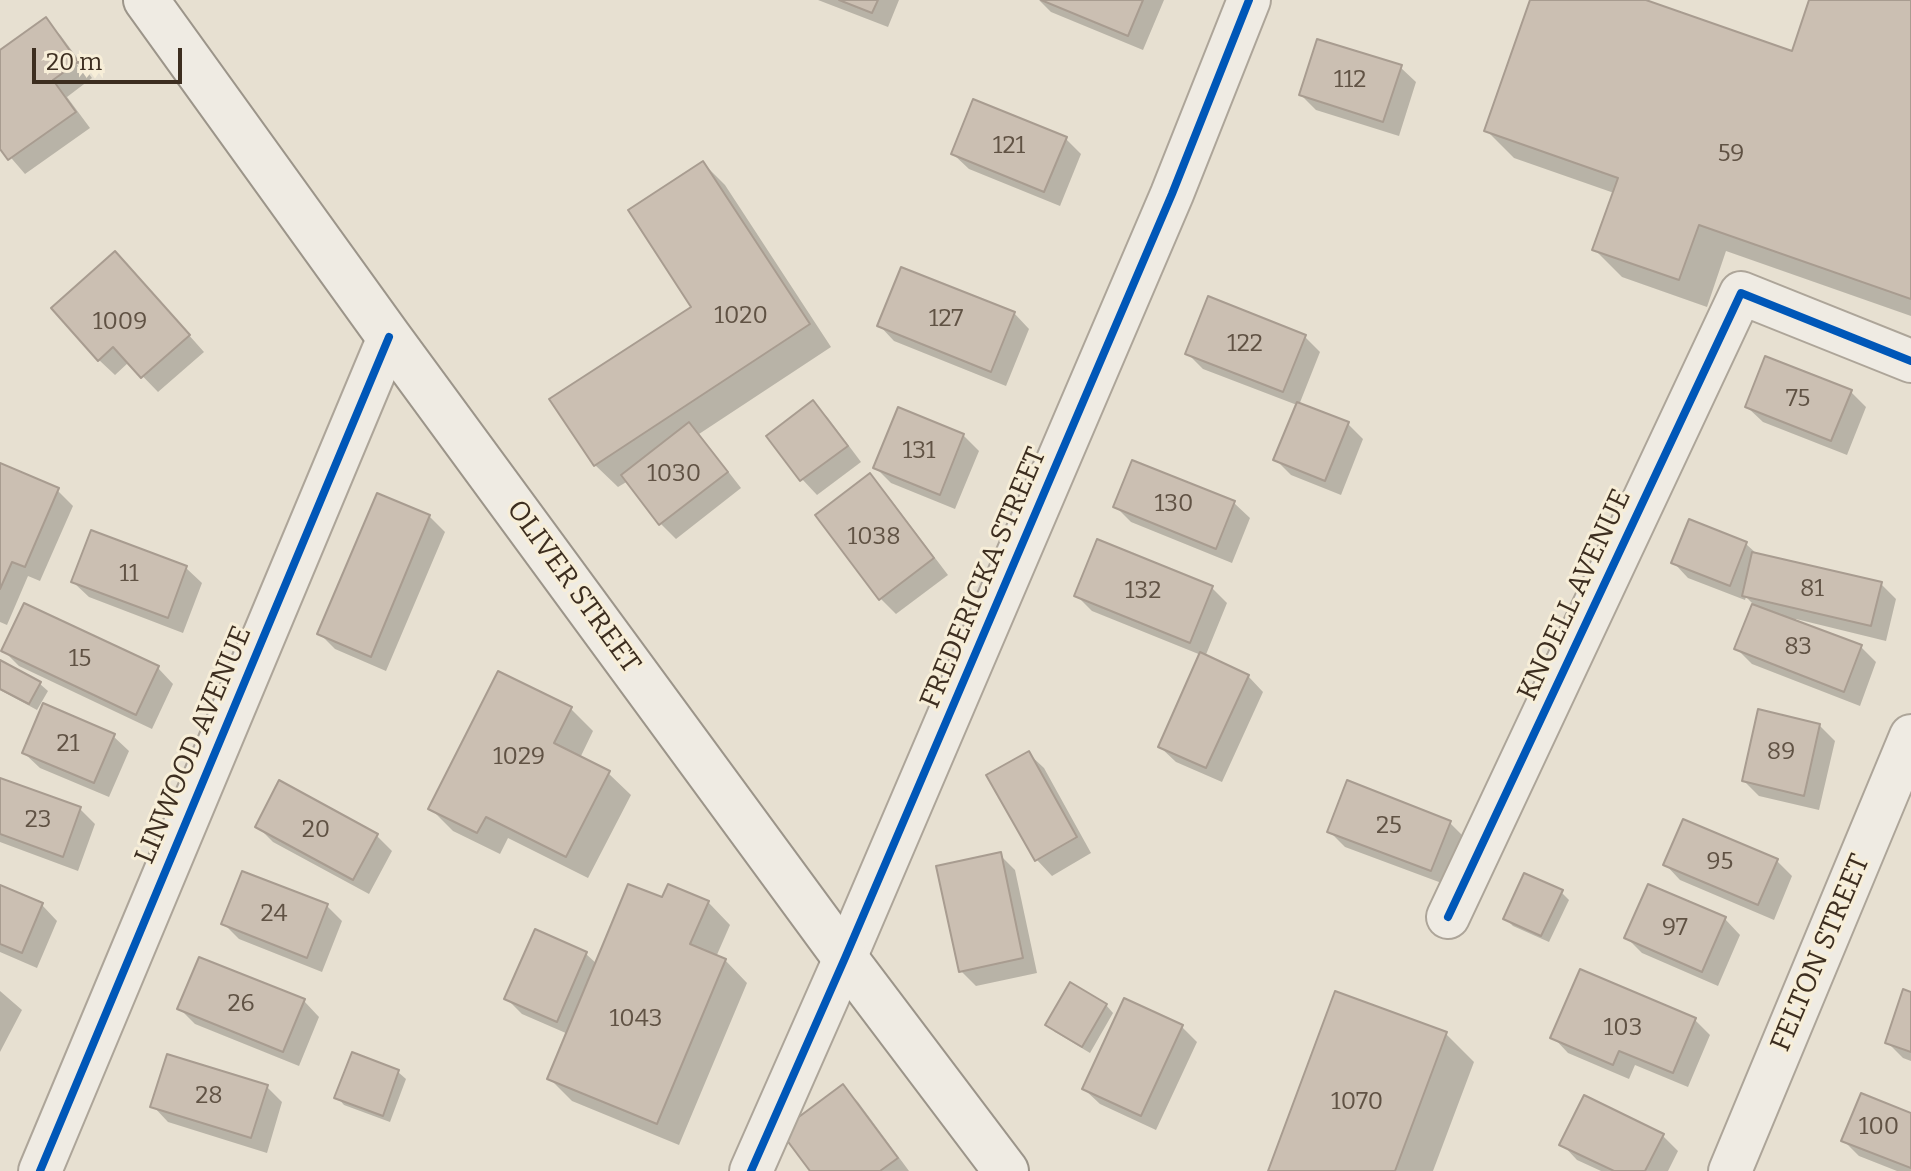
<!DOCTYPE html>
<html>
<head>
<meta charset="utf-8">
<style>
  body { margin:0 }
  #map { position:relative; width:1911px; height:1171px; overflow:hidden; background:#e7e0d1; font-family:Bitter,serif }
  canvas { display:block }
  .scale { position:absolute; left:32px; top:48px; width:150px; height:36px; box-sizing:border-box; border:4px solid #3d2e20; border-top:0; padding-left:10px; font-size:24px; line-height:28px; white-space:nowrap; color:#3d2e20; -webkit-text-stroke:6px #f7eed8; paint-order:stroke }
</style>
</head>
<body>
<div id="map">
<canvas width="1911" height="1171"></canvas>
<div class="scale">20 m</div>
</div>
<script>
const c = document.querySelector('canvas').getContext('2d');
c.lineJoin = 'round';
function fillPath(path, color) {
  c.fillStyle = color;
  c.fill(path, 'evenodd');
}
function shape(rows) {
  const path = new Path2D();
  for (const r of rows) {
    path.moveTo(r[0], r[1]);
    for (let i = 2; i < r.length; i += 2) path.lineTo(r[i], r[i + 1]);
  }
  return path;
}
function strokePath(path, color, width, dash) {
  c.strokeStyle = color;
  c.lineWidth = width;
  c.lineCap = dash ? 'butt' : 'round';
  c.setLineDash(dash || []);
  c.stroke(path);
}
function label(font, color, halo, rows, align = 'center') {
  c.font = font + ' Bitter,serif';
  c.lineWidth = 6;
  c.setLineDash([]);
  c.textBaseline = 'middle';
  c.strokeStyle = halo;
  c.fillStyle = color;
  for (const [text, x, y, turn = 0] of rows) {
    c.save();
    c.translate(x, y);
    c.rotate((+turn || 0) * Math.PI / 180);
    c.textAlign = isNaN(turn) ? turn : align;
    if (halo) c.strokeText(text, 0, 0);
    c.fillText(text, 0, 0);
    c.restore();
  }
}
fillPath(shape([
  [818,0,899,0,888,27],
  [1039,0,1164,0,1143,50,1051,12],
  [1532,0,1640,0,1793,53,1812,0,1911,0,1911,316,1726,251,1707,307,1622,277,1594,249,1614,193,1514,158,1486,130],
  [46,20,61,36,92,78,67,97,90,128,25,174,0,145,0,53],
  [1400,67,1416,82,1399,136,1316,110,1301,95],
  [1066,139,1081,154,1060,206,969,169,953,154],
  [703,163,725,185,831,347,699,434,741,488,676,539,661,524,628,481,618,487,595,465,694,307],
  [130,269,204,352,158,392,129,362,115,375,99,360],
  [1014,313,1029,329,1006,386,894,341,879,325],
  [1304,336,1320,352,1299,405,1348,424,1363,439,1341,495,1291,475,1275,459,1297,405,1203,369,1188,354],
  [1851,392,1866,407,1847,455,1763,422,1747,407],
  [813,402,828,418,861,462,817,495,802,479],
  [963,435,979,451,955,509,891,483,875,467],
  [1134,462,1234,503,1250,518,1232,563,1131,522,1115,506],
  [0,465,57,490,73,506,40,581,28,576,7,625,0,622],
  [870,476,885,492,948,575,896,614,881,599],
  [429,516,445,532,386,671,335,649,319,633],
  [92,533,186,568,202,583,183,633,89,597,73,582],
  [1746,544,1758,555,1881,584,1896,599,1886,641,1796,619,1795,622,1861,647,1876,662,1860,706,1752,664,1737,649,1754,605,1746,597,1745,600,1688,578,1673,562],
  [1211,587,1227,603,1205,657,1248,676,1263,692,1222,782,1176,762,1160,747,1201,655,1092,611,1077,596],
  [25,605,158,668,173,684,152,729,19,666,4,651],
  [0,662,40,684,48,691,37,710,0,690],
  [571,709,593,731,580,758,608,773,631,795,588,878,508,838,500,854,453,831,430,808],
  [1819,725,1835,741,1819,810,1759,796,1744,781],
  [113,736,129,751,109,797,40,768,24,753],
  [1028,753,1044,768,1091,853,1052,876,1037,860,989,776],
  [0,780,80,809,95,824,78,871,0,842],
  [1450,823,1465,838,1447,885,1345,847,1329,831],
  [257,826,377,836,392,851,369,894,273,842],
  [1000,855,1015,870,1037,973,976,986,961,971],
  [1777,861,1792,876,1774,920,1680,880,1665,864],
  [0,887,42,905,57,921,37,968,0,952],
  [1561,892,1569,900,1549,942,1513,926,1506,919],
  [663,900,708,902,730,925,716,957,725,960,747,983,679,1145,572,1101,549,1078,568,1034,522,1014,507,999,586,954,597,964],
  [327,906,342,921,322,972,239,939,223,923],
  [1725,919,1740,935,1718,986,1642,953,1627,938],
  [0,991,22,1010,0,1052],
  [1911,994,1911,1061,1903,1058,1887,1042],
  [304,1001,319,1017,299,1066,195,1024,180,1009],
  [1106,1005,1113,1013,1090,1053,1055,1032,1047,1025],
  [1695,1020,1710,1035,1688,1087,1635,1065,1629,1079,1568,1053,1553,1037],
  [1182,1027,1197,1042,1156,1130,1100,1104,1084,1089],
  [1446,1034,1474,1062,1433,1171,1270,1171],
  [398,1072,406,1079,390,1122,344,1105,337,1097],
  [267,1087,282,1102,267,1153,168,1122,153,1106],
  [843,1087,858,1102,909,1171,813,1171],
  [1911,1115,1911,1171,1897,1171,1859,1156,1844,1141],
  [1663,1136,1678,1151,1668,1171,1601,1171,1577,1160,1562,1144]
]), '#0003');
const building = shape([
  [839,0,878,0,872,13,839,0],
  [1041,0,1143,0,1128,36,1041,0],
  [1530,0,1646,0,1792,51,1809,0,1911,0,1911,299,1699,225,1679,280,1592,250,1618,178,1484,131,1530,0],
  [46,17,78,62,53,80,76,112,8,160,0,149,0,50,46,17],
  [1317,39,1402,65,1383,122,1299,95,1317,39],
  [973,99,1067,137,1044,192,951,154,973,99],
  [703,161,810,324,594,466,549,399,691,307,628,210,703,161],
  [115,251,190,335,141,378,113,347,98,361,51,308,115,251],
  [901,267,1015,312,991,372,877,326,901,267],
  [1208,296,1306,335,1283,392,1185,354,1208,296],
  [1765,356,1852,390,1831,441,1745,407,1765,356],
  [813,400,848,446,800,481,766,436,813,400],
  [1297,402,1349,422,1325,481,1273,460,1297,402],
  [898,407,964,434,940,495,873,468,898,407],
  [689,422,728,472,659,525,621,475,689,422],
  [1132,460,1235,501,1216,549,1113,507,1132,460],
  [0,463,59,488,25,567,12,562,0,589,0,463],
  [870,473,934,558,879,600,815,515,870,473],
  [377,493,430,515,371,657,317,634,377,493],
  [1689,519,1747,542,1730,586,1671,563,1689,519],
  [91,530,187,566,168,618,71,582,91,530],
  [1097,539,1213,586,1190,643,1074,596,1097,539],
  [1752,552,1882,582,1871,626,1742,596,1752,552],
  [24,603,159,666,136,715,1,651,24,603],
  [1752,604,1862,645,1844,692,1734,649,1752,604],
  [1200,652,1249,675,1206,768,1158,747,1200,652],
  [0,660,41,682,29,704,0,689,0,660],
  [498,671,572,707,554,743,610,771,566,857,486,817,477,833,428,809,498,671],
  [43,703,115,734,94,783,22,753,43,703],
  [1758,709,1820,724,1804,796,1742,781,1758,709],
  [1029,751,1077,837,1035,861,986,775,1029,751],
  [0,778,81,807,63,857,0,834,0,778],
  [279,780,378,834,353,880,255,827,279,780],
  [1347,780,1451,821,1431,871,1327,832,1347,780],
  [1683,819,1778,859,1758,905,1663,865,1683,819],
  [1001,852,1023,958,959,972,936,866,1001,852],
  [242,871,328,904,307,958,221,924,242,871],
  [1524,873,1563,890,1541,936,1503,919,1524,873],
  [628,884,662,897,668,884,709,901,690,944,726,959,657,1124,547,1079,628,884],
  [1648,884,1726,917,1702,972,1624,938,1648,884],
  [0,885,43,903,22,953,0,944,0,885],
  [535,929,587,952,557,1022,504,999,535,929],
  [199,957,305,999,283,1052,177,1009,199,957],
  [1580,969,1696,1018,1673,1073,1619,1051,1613,1065,1550,1038,1580,969],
  [1070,982,1107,1004,1082,1047,1045,1025,1070,982],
  [1903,989,1911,992,1911,1052,1885,1043,1903,989],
  [1335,991,1447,1032,1395,1171,1268,1171,1335,991],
  [1124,998,1183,1025,1141,1116,1082,1089,1124,998],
  [352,1052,399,1070,383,1116,334,1098,352,1052],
  [167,1054,268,1085,251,1138,150,1107,167,1054],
  [843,1084,898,1158,880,1171,810,1171,780,1131,843,1084],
  [1861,1093,1911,1113,1911,1168,1841,1141,1861,1093],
  [1584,1095,1664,1134,1645,1171,1614,1171,1559,1145,1584,1095]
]);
fillPath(building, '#cbbfb2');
strokePath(building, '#a89c90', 2);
const street = shape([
  [1448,917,1741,293,1911,361],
  [40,1171,389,337],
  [751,1171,845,958,1172,194,1249,0],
  [1730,1171,1911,736]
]);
const secondary = shape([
  [146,0,389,337,845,958,1006,1171]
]);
strokePath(street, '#ada599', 46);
strokePath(secondary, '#9c958a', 48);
strokePath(street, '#efebe3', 42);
strokePath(secondary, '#efebe3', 44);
strokePath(shape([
  [1448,917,1741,293,1911,361],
  [40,1171,389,337],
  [751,1171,845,958,1172,194,1249,0]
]), '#0057b8', 8);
label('24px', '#605244', null, [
  ["112",1350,80],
  ["121",1009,146],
  ["59",1731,154],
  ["1020",741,316],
  ["127",946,319],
  ["1009",120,322],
  ["122",1245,344],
  ["75",1798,399],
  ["131",919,451],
  ["1030",674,474],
  ["130",1174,504],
  ["1038",874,537],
  ["11",129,574],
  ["81",1812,589],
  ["132",1143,591],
  ["83",1798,647],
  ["15",80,659],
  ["21",68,744],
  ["89",1781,752],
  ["1029",519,757],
  ["23",38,820],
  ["25",1389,826],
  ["20",316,830],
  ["95",1720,862],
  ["24",274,914],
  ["97",1675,928],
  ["26",241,1004],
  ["1043",636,1019],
  ["103",1623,1028],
  ["28",209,1096],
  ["1070",1357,1102],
  ["100",1879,1127]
]);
label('28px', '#3d2e20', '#f7eed8', [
  ["FREDERICKA STREET",984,578,-67],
  ["OLIVER STREET",573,587,54],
  ["KNOELL AVENUE",1575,595,-65],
  ["LINWOOD AVENUE",194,745,-67],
  ["FELTON STREET",1821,953,-67]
]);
</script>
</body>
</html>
